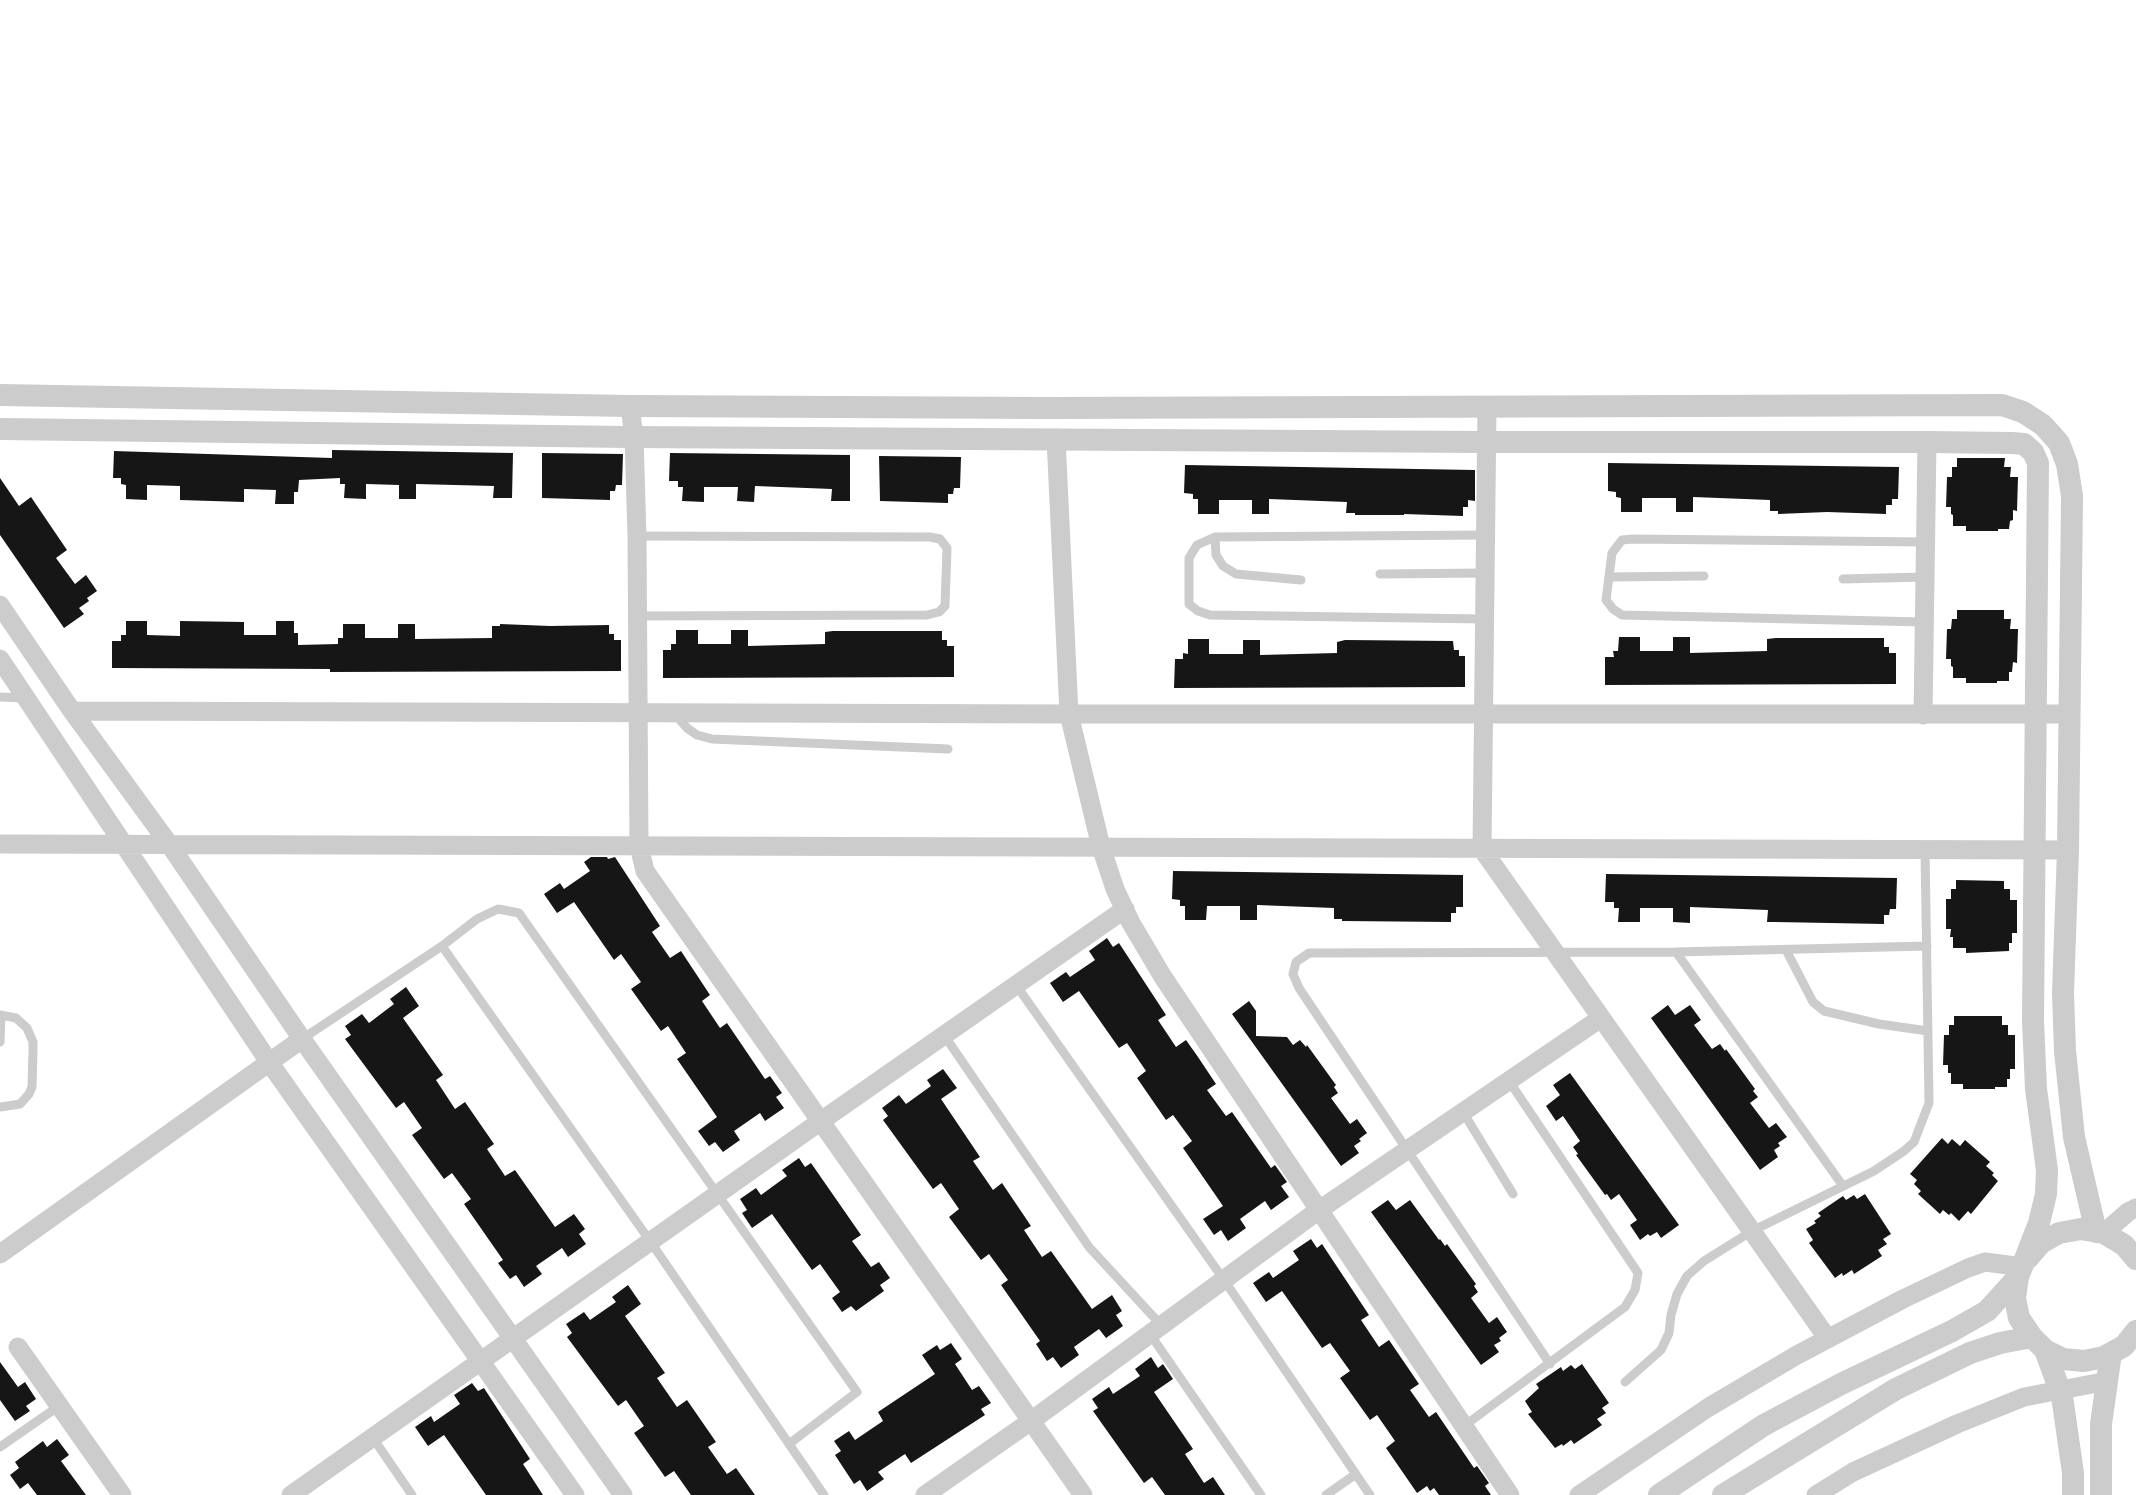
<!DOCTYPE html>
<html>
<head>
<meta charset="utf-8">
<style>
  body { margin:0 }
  canvas { display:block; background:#fff }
</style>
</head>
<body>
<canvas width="2136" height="1495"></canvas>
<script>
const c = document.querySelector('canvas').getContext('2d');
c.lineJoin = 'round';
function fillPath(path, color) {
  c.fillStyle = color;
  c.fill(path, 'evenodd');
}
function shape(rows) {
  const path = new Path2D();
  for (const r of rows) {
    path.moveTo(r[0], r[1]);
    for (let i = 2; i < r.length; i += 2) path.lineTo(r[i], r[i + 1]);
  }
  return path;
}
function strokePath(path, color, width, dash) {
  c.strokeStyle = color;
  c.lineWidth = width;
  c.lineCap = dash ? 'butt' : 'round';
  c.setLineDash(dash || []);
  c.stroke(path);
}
fillPath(shape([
  [332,450,513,453,512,498,493,498,494,486,416,484,416,499,399,499,399,485,366,484,366,499,344,498,345,484,340,484,340,478,299,480,298,492,294,492,294,504,275,504,276,490,244,489,244,502,180,500,180,486,147,485,147,500,126,499,126,485,121,484,121,478,113,478,114,451,332,458],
  [542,453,623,454,622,485,616,485,615,491,610,491,610,500,542,498],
  [670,453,850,455,850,501,831,501,832,489,755,486,754,502,737,501,738,487,704,487,704,502,682,501,683,487,678,487,678,481,669,481],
  [879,456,961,457,960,488,954,488,953,494,948,494,948,503,880,501],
  [1957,458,2005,458,2004,467,2011,467,2010,477,2018,477,2017,511,2013,510,2013,520,2010,521,2009,529,1998,529,1998,531,1966,531,1966,526,1953,526,1953,515,1951,514,1951,507,1946,507,1947,477,1952,477,1952,467,1957,467],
  [1608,463,1899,467,1898,499,1892,499,1892,505,1886,505,1886,514,1827,512,1778,514,1778,511,1770,511,1770,500,1693,497,1693,512,1676,512,1676,498,1642,498,1642,512,1621,512,1621,498,1616,497,1616,492,1608,491],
  [1185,465,1475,470,1475,501,1468,500,1468,507,1463,507,1463,516,1404,514,1404,515,1355,515,1355,513,1346,513,1347,502,1269,499,1269,514,1252,514,1252,500,1219,500,1219,514,1198,514,1198,499,1193,499,1193,494,1184,493],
  [0,478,19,506,31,497,67,550,56,558,75,584,86,575,97,591,87,598,89,601,79,608,84,614,64,628,0,535],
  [1957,610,2004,610,2004,619,2011,619,2010,629,2018,629,2017,663,2013,662,2012,672,2009,672,2009,681,1997,681,1997,683,1966,683,1966,678,1953,678,1953,667,1951,666,1951,659,1946,659,1947,629,1951,629,1952,619,1957,619],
  [126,621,147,621,147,635,180,636,180,621,244,622,244,635,276,635,276,621,294,621,294,633,298,633,298,645,338,644,338,638,343,638,343,624,365,624,365,638,398,638,398,624,415,624,415,639,492,638,492,626,500,626,500,624,550,626,609,625,609,634,614,634,614,640,621,640,621,671,330,672,330,669,112,668,112,641,121,641,121,635,126,635],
  [676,630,698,630,698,644,731,644,731,630,748,630,748,646,825,644,825,632,833,631,942,631,942,640,947,640,947,646,954,646,954,677,663,678,663,650,671,650,671,644,676,644],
  [1619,637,1640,637,1640,651,1673,651,1673,637,1690,637,1690,653,1767,651,1767,639,1776,638,1884,638,1884,647,1889,647,1889,653,1896,653,1896,684,1605,685,1605,657,1614,657,1613,651,1618,651],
  [1188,639,1209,639,1209,654,1243,654,1243,640,1260,640,1260,655,1337,653,1337,642,1345,640,1453,641,1454,650,1459,650,1459,656,1465,656,1465,687,1174,688,1175,659,1183,659,1183,653,1188,654],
  [591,857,607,857,608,859,615,857,660,926,652,932,670,958,681,951,710,995,702,1001,720,1028,727,1023,765,1079,770,1076,782,1093,776,1097,784,1108,765,1121,760,1113,734,1131,740,1140,723,1152,715,1142,709,1146,698,1131,717,1117,677,1059,686,1053,668,1026,661,1031,631,989,641,982,621,954,614,960,574,902,557,913,544,894,560,883,564,889,590,871,584,862],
  [1173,871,1463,875,1463,907,1456,907,1456,913,1451,913,1451,922,1342,921,1342,919,1334,919,1334,908,1257,905,1257,920,1240,920,1240,906,1207,906,1206,920,1185,920,1185,906,1180,906,1180,900,1172,899],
  [1606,874,1897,878,1896,909,1890,909,1889,915,1884,915,1884,924,1775,922,1767,922,1768,910,1690,907,1690,923,1673,922,1673,908,1640,908,1640,922,1618,922,1619,908,1614,908,1614,902,1605,902],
  [1956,880,2004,881,2004,889,2010,889,2010,900,2017,900,2017,933,2012,933,2012,943,2009,943,2009,951,1966,953,1966,948,1953,948,1953,937,1950,937,1951,929,1946,929,1946,899,1951,899,1951,889,1956,889],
  [1107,938,1113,947,1119,943,1166,1015,1158,1020,1176,1047,1186,1040,1198,1057,1216,1084,1207,1090,1226,1116,1232,1112,1271,1168,1275,1165,1287,1182,1281,1186,1289,1197,1271,1210,1265,1201,1240,1219,1246,1228,1228,1241,1221,1230,1214,1235,1203,1219,1223,1206,1183,1148,1192,1141,1173,1115,1166,1120,1137,1078,1146,1071,1127,1043,1119,1048,1079,991,1063,1002,1050,983,1066,972,1070,977,1095,960,1089,951],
  [406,987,419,1006,403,1018,443,1075,436,1080,455,1109,465,1102,494,1144,487,1149,505,1176,515,1170,555,1227,574,1214,585,1229,579,1234,586,1244,568,1257,562,1248,536,1266,542,1274,524,1287,516,1275,510,1279,498,1263,503,1260,464,1204,471,1199,452,1173,444,1179,412,1135,422,1128,404,1102,396,1108,345,1039,351,1035,345,1026,362,1014,369,1023,394,1004,390,999],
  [1249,1001,1256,1011,1256,1036,1287,1037,1293,1045,1300,1040,1306,1047,1307,1045,1336,1085,1334,1087,1338,1093,1331,1098,1350,1124,1357,1119,1367,1133,1359,1139,1361,1141,1354,1146,1359,1153,1341,1166,1232,1014],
  [1668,1005,1675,1015,1690,1005,1701,1020,1694,1025,1712,1049,1720,1044,1725,1051,1726,1049,1755,1089,1753,1091,1758,1097,1750,1103,1769,1128,1776,1123,1787,1137,1778,1143,1780,1146,1774,1150,1778,1157,1760,1170,1651,1018],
  [1954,1016,2002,1016,2002,1025,2008,1025,2008,1035,2015,1035,2015,1069,2010,1069,2010,1079,2007,1079,2007,1087,1995,1087,1995,1089,1963,1089,1963,1084,1951,1084,1951,1073,1948,1073,1948,1065,1943,1065,1944,1035,1949,1035,1949,1025,1954,1025],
  [943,1069,957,1088,941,1099,980,1157,973,1161,993,1190,1002,1183,1031,1226,1024,1230,1042,1257,1051,1251,1092,1309,1112,1295,1122,1311,1116,1315,1123,1326,1106,1338,1099,1329,1074,1347,1079,1355,1061,1368,1053,1357,1047,1361,1036,1344,1040,1341,1001,1285,1008,1280,989,1254,981,1260,949,1217,959,1209,941,1183,933,1189,883,1120,888,1116,882,1108,899,1095,906,1104,931,1086,927,1080],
  [1570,1073,1679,1225,1661,1238,1657,1232,1650,1236,1648,1234,1640,1240,1630,1225,1637,1220,1619,1194,1611,1200,1607,1194,1605,1195,1576,1155,1578,1154,1573,1147,1580,1141,1563,1116,1556,1121,1546,1106,1560,1095,1553,1085],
  [1942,1138,1948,1144,1952,1139,1960,1146,1965,1140,1990,1162,1986,1166,1994,1173,1992,1175,1998,1181,1971,1214,1968,1211,1959,1221,1951,1213,1949,1215,1943,1210,1940,1214,1918,1194,1921,1191,1914,1184,1917,1180,1910,1174],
  [799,1158,805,1167,811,1163,861,1235,852,1241,871,1267,879,1262,890,1278,880,1285,884,1291,856,1311,851,1306,842,1312,832,1298,840,1292,820,1264,812,1270,772,1214,752,1228,742,1213,747,1210,740,1199,756,1188,761,1195,787,1176,782,1170],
  [1865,1194,1891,1234,1883,1239,1887,1244,1878,1250,1882,1256,1854,1274,1852,1270,1843,1276,1842,1273,1835,1278,1809,1243,1813,1240,1806,1229,1816,1223,1814,1221,1821,1216,1818,1213,1843,1196,1846,1200,1854,1195,1857,1199],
  [1388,1200,1396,1210,1410,1200,1439,1240,1440,1239,1445,1246,1447,1244,1476,1284,1474,1286,1478,1292,1471,1298,1489,1323,1497,1317,1507,1332,1499,1338,1501,1341,1494,1345,1499,1352,1481,1365,1371,1212],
  [1311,1239,1317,1248,1322,1244,1369,1315,1361,1320,1379,1347,1389,1340,1419,1384,1410,1390,1429,1417,1436,1412,1474,1468,1477,1466,1489,1483,1485,1486,1491,1495,1439,1495,1434,1488,1430,1491,1427,1486,1417,1493,1386,1448,1395,1441,1377,1415,1370,1420,1340,1378,1350,1371,1330,1343,1322,1348,1282,1291,1266,1302,1253,1283,1269,1272,1273,1278,1299,1260,1293,1251],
  [628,1285,641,1304,625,1316,665,1373,657,1378,677,1407,687,1400,716,1442,708,1447,727,1474,736,1468,755,1495,691,1495,674,1471,665,1477,634,1433,644,1426,626,1400,618,1406,567,1337,572,1333,566,1324,584,1312,590,1320,616,1302,612,1297],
  [951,1343,962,1359,955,1364,972,1390,979,1386,991,1403,981,1409,985,1415,911,1463,905,1454,878,1472,884,1479,867,1491,860,1480,854,1484,835,1455,841,1451,834,1441,849,1431,855,1440,883,1421,878,1412,935,1374,922,1355,937,1345,940,1350],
  [1151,1357,1158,1368,1163,1364,1173,1379,1154,1392,1193,1449,1185,1454,1204,1483,1213,1477,1225,1495,1165,1495,1152,1477,1144,1483,1093,1411,1098,1408,1092,1399,1109,1387,1113,1394,1140,1376,1135,1369],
  [0,1362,18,1387,25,1382,36,1399,26,1406,30,1411,15,1421,0,1400],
  [1582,1364,1609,1403,1602,1408,1606,1413,1597,1419,1602,1425,1574,1444,1571,1440,1563,1446,1562,1444,1555,1448,1528,1414,1532,1412,1525,1401,1539,1388,1536,1384,1561,1367,1563,1371,1571,1365,1575,1369],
  [472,1383,478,1391,484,1388,530,1459,523,1464,543,1495,486,1495,444,1435,428,1446,415,1427,431,1416,434,1422,460,1404,454,1395],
  [57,1439,69,1455,61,1461,86,1495,37,1495,28,1483,20,1489,10,1475,19,1468,15,1462,43,1441,47,1447]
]), '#161616');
strokePath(shape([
  [1215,537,1216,555,1223,566,1236,574,1301,580],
  [1380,574,1485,573],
  [1609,577,1704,576],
  [1843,579,1925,577],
  [636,616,927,615,939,612,945,606,947,548,940,539,930,537,637,536],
  [1484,619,1210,615,1198,611,1189,604,1189,558,1197,545,1215,537,1485,535],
  [1924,622,1622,615,1613,609,1606,600,1612,553,1622,540,1633,539,1925,542],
  [0,697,25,698],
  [677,712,680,720,687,728,697,735,712,739,948,749],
  [442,946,650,1241,824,1495],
  [1786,950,1813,1002,1824,1011,1879,1024,1928,1031],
  [1676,952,1843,1186],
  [1016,985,1224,1280,1370,1495],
  [0,1015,16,1018,27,1028,33,1042,33,1050,32,1087,29,1094,20,1104,0,1107],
  [944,1035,1089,1247,1161,1325],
  [302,1039,442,946,477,919,498,909,519,913,857,1392,789,1444],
  [0,1042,1,1015],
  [1463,1112,1513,1194],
  [1150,1334,1261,1495],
  [1550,1364,1299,988,1293,974,1296,962,1309,953,1676,952,1927,946],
  [1625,1382,1661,1350,1669,1333,1671,1315,1677,1294,1687,1276,1704,1261,1752,1231,1874,1171,1904,1151,1914,1142,1929,1103,1925,850],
  [1464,1426,1625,1307,1635,1290,1638,1273,1509,1081],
  [373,1438,412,1495],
  [0,1447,59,1406],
  [1326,1495,1356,1474]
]), '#ccc', 9);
strokePath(shape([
  [630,406,634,437,637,536,639,846,645,871,1083,1495],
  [1487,406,1482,849,1828,1339],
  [1056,438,1069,714,1101,847,1115,889,1131,923,1163,977,1510,1495],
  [0,605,72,711,169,844,302,1039,623,1495],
  [0,659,269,1062,575,1495],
  [72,711,1069,714,2070,714],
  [1923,715,1927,442],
  [0,844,2068,850],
  [2104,1233,2128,1212,2136,1208],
  [0,1254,302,1039],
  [18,1347,122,1495],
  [291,1495,821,1121,1125,909],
  [925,1495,1031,1421,1319,1210,1601,1018],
  [1579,1495,1709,1407,1797,1355,1903,1299,1968,1268,1985,1262,2023,1267],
  [1816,1495,1853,1472,1957,1424,2024,1397,2108,1381]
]), '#ccc', 19);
strokePath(shape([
  [0,395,630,406,1045,408,2002,405,2023,412,2043,425,2059,443,2067,464,2072,496,2068,850,2063,993,2065,1051,2074,1137,2096,1232],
  [0,429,628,437,1486,442,1927,442,2012,443,2024,444,2033,452,2038,463,2033,1021,2036,1089,2047,1170,2046,1194,2039,1223,2018,1277,2015,1298,2019,1318,2032,1337,2045,1350,2063,1359,2084,1361,2104,1357,2124,1346,2136,1331],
  [2028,1258,2041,1243,2059,1233,2081,1229,2104,1233,2124,1245,2136,1259],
  [2045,1350,2062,1396,2073,1473,2073,1495],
  [1659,1495,1764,1425,1841,1384,1952,1331,1987,1311,2018,1277],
  [1723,1495,1896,1389,1970,1353,2000,1343,2032,1337],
  [2101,1495,2101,1424,2111,1353]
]), '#ccc', 22);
</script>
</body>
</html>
